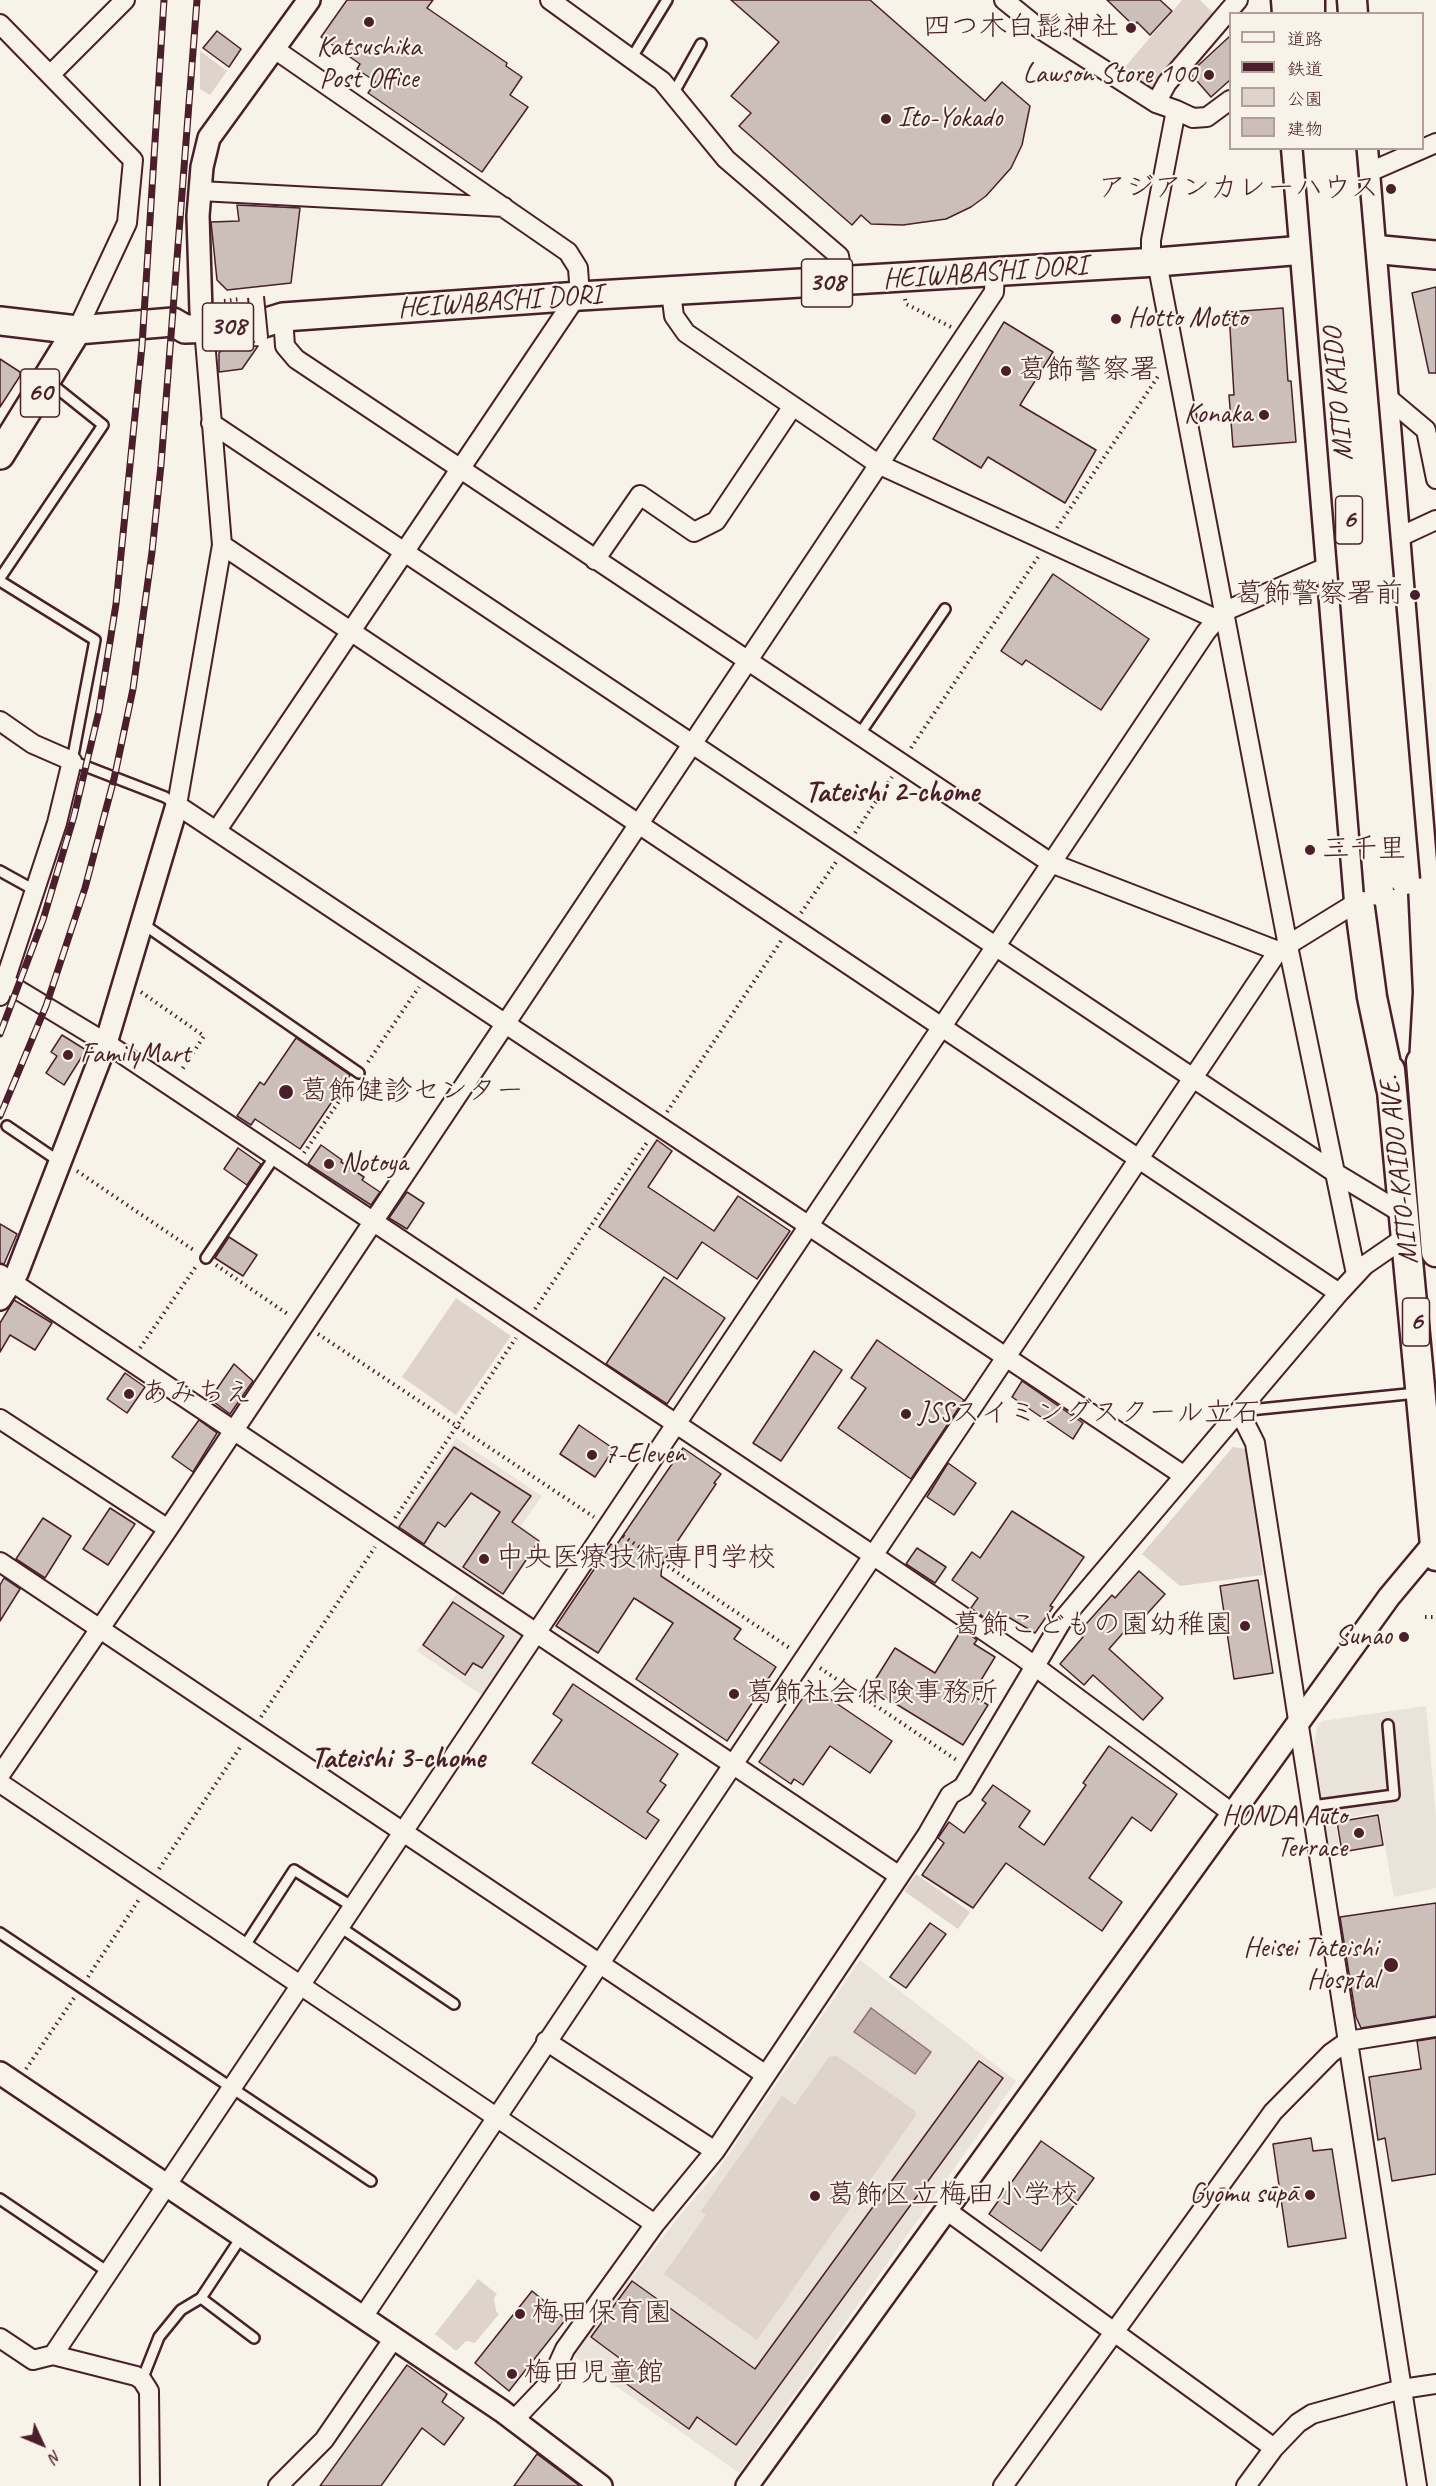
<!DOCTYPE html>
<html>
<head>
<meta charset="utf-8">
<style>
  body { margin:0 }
  #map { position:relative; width:1436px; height:2486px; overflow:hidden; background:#f7f3e8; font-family:Caveat,"Klee One",sans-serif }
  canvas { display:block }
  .legend { position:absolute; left:1229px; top:12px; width:195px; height:138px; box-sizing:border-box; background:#f7f3e8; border:2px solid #b29e9c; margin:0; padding:8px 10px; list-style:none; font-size:18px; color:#4a1f2b }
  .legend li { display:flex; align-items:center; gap:12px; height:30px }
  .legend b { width:30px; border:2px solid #b29e9c }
  .north { position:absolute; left:12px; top:2414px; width:60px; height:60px; -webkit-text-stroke:4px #f7f3e8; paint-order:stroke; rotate:134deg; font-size:16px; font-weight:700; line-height:24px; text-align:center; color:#4a1f2b }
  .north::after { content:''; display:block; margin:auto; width:21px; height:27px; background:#4a1f2b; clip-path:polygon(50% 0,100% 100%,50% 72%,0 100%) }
</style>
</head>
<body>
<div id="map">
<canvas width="1436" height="2486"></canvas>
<ul class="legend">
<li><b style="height:8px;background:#f7f3e8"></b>道路</li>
<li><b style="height:8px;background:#4a1f2b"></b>鉄道</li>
<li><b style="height:16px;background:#ded4cc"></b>公園</li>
<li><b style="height:16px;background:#ccbfb9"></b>建物</li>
</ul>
<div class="north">N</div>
</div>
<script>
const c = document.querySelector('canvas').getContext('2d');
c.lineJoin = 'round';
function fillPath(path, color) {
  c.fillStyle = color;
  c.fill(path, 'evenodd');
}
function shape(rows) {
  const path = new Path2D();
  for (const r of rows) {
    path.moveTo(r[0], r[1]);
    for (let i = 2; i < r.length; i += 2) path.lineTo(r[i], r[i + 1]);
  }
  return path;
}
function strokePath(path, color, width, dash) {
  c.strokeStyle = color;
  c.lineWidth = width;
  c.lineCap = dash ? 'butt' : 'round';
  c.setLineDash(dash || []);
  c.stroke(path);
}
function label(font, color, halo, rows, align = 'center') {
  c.font = font + ' Caveat,"Klee One",sans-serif';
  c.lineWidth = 4.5;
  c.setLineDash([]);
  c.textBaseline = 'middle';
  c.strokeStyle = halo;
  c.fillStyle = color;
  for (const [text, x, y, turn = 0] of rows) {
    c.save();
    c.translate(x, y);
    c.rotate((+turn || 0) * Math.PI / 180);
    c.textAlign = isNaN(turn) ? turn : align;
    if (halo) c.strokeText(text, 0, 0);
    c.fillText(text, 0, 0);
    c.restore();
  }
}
fillPath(shape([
  [456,1438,542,1496,521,1526,541,1540,490,1615,523,1637,483,1696,417,1651,467,1578,394,1529],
  [1426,1706,1436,1816,1436,1888,1394,1897,1379,1812,1335,1820,1340,1851,1327,1854,1314,1749,1317,1727,1322,1721],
  [860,1960,1016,2081,739,2473,572,2355,677,2219,716,2173]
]), '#eae3da');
fillPath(shape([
  [1182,0,1200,0,1216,16,1151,94,1120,73],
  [200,51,227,71,210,95,200,89],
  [456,1298,511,1336,456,1415,402,1377],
  [1233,1447,1246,1449,1263,1575,1180,1586,1142,1554],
  [916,1874,970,1912,958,1929,904,1891],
  [837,2056,915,2111,916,2115,757,2340,664,2274,706,2215,701,2211,782,2096,795,2105,829,2057],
  [478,2279,497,2294,494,2298,496,2311,499,2314,475,2343,466,2341,456,2351,435,2334]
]), '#ded4cc');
const water = shape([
  [871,2008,931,2052,915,2074,854,2032,871,2008]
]);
fillPath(water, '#bcaaa7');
strokePath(water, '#8e7275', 1.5);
const building = shape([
  [347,0,433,0,427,8,507,63,506,66,522,77,510,95,528,107,482,172,368,93,376,82,357,69,360,64,321,37,347,0],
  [731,0,870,0,985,101,1002,82,1030,106,1022,145,1011,168,986,196,971,207,946,219,903,225,871,224,861,215,852,225,739,126,751,113,731,96,779,42,731,0],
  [1107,0,1160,0,1172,11,1150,35,1137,22,1134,26,1107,0],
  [217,31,241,49,229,67,203,48,217,31],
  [1230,36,1230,80,1211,97,1190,73,1230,36],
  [237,205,300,208,291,283,227,290,217,280,211,222,239,221,237,205],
  [1436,287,1436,373,1429,373,1412,293,1436,287],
  [1283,308,1288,381,1291,381,1296,442,1233,447,1229,395,1234,395,1229,312,1283,308],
  [1004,322,1053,352,1020,405,1096,450,1065,503,988,457,981,468,933,439,1004,322],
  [258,346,242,369,219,372,219,353,225,347,258,346],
  [0,359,20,372,20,376,0,407,0,359],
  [1053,574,1149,639,1101,710,1026,660,1022,665,1001,651,1053,574],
  [62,1035,86,1050,64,1085,46,1073,57,1056,51,1052,62,1035],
  [296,1038,350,1075,300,1149,255,1119,251,1125,237,1116,260,1082,264,1085,296,1038],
  [657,1140,672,1151,648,1187,714,1231,738,1196,790,1231,757,1279,702,1242,677,1279,599,1227,657,1140],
  [321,1145,342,1160,341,1162,364,1177,362,1180,380,1192,371,1205,308,1164,321,1145],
  [238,1148,261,1164,247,1185,224,1169,238,1148],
  [407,1192,424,1203,407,1229,389,1218,407,1192],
  [0,1224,17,1234,4,1264,0,1263,0,1224],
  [229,1237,257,1255,243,1276,215,1258,229,1237],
  [664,1277,725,1318,667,1404,606,1364,664,1277],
  [14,1300,52,1323,35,1350,10,1335,0,1352,0,1323,14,1300],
  [877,1340,964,1400,911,1479,838,1428,866,1388,851,1378,877,1340],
  [814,1351,842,1370,781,1461,753,1443,814,1351],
  [234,1364,253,1381,230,1414,210,1399,234,1364],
  [125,1373,145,1387,127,1413,107,1399,125,1373],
  [1022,1381,1083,1423,1073,1439,1012,1397,1022,1381],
  [199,1420,217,1433,193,1472,172,1457,199,1420],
  [579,1425,614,1449,595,1477,560,1454,579,1425],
  [454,1447,531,1496,512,1522,539,1541,503,1594,463,1567,500,1512,471,1493,445,1527,438,1522,424,1544,399,1527,454,1447],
  [683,1448,721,1474,714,1483,716,1484,662,1564,661,1576,741,1629,734,1639,776,1667,727,1741,636,1679,673,1623,634,1598,598,1653,556,1626,611,1544,615,1547,683,1448],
  [948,1463,976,1483,954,1515,927,1497,948,1463],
  [110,1508,135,1524,108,1565,83,1549,110,1508],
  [1012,1511,1084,1557,1050,1606,1053,1607,1035,1633,998,1611,991,1622,971,1608,978,1598,952,1580,972,1552,980,1558,1012,1511],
  [43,1518,71,1536,45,1578,16,1559,43,1518],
  [917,1548,946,1567,935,1583,906,1564,917,1548],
  [1139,1571,1165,1594,1137,1625,1130,1625,1109,1649,1163,1698,1143,1720,1093,1675,1084,1685,1060,1664,1083,1637,1078,1633,1112,1595,1115,1598,1139,1571],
  [4,1578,20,1589,0,1621,0,1585,4,1578],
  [1258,1580,1273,1673,1234,1679,1220,1586,1258,1580],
  [453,1602,504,1636,482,1668,473,1663,465,1675,423,1645,453,1602],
  [962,1629,977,1640,974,1644,995,1657,972,1695,988,1705,963,1745,870,1688,895,1648,935,1673,962,1629],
  [573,1684,678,1754,660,1781,666,1785,647,1812,659,1820,646,1839,532,1763,562,1720,553,1714,573,1684],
  [811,1686,892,1741,870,1773,830,1746,803,1785,794,1779,791,1784,759,1762,811,1686],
  [1109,1746,1177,1794,1151,1831,1132,1817,1089,1878,1122,1902,1102,1931,1006,1863,973,1908,922,1875,944,1843,938,1838,949,1822,964,1833,986,1803,982,1800,993,1785,1030,1811,1019,1827,1044,1845,1086,1785,1083,1783,1109,1746],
  [1378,1815,1383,1845,1342,1852,1337,1822,1378,1815],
  [1436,1903,1436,2016,1361,2028,1356,2017,1340,1917,1436,1903],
  [930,1923,946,1934,906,1988,890,1977,930,1923],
  [1436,2038,1436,2174,1392,2181,1385,2138,1378,2140,1369,2077,1421,2069,1417,2041,1436,2038],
  [979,2061,1003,2078,736,2445,697,2417,689,2429,613,2374,622,2360,591,2337,632,2281,755,2369,979,2061],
  [1311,2138,1313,2151,1332,2149,1346,2238,1288,2247,1273,2144,1311,2138],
  [1041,2141,1094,2178,1041,2251,989,2214,1041,2141],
  [532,2291,566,2319,509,2391,475,2363,532,2291],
  [407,2365,447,2394,442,2402,464,2418,444,2445,422,2428,381,2486,320,2486,407,2365],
  [537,2454,580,2486,514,2486,537,2454]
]);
fillPath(building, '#ccbfb9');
strokePath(building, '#4a1f2b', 1.5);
const service = shape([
  [631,59,667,0],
  [673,94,701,44],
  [0,578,103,425,48,381],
  [0,581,95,640,72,761,165,797,177,805],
  [859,735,945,609],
  [0,871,36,891],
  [143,924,359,1073],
  [7,1126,60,1162],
  [206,1258,275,1156],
  [1240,1411,1417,1393],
  [1312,1806,1394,1795,1388,1725],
  [340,1927,454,2004],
  [0,1933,371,2181],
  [244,1947,294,1870,353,1907],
  [0,2199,108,2272],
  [201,2298,254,2338],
  [142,2380,159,2337,181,2310,201,2298,242,2236]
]);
const minor = shape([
  [550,0,662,81,726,159,839,256,844,282],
  [1004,0,1040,29,1156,103,1176,110],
  [0,24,133,160,127,223,77,330],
  [273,48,568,252,578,268,580,296],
  [50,75,125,0],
  [1156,103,1167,83,1238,0],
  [1365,174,1436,143],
  [200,191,504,207],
  [1157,262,1288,946,1356,1274],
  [1151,263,1151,240,1176,110,1193,118,1207,117,1230,100],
  [671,292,674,316,686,333,878,464,1216,619],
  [283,317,285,346,296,359,1051,863,1278,951],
  [204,328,222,545,177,805,1183,1475],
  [1382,393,1426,430,1436,479],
  [211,423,1337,1174,1405,1215],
  [1395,539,1436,520],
  [222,545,1339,1293],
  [595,560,640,495,694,532,716,521,793,406],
  [0,721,33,744,72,761,57,823,0,996],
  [217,830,576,297],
  [0,979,106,1043,874,1556,1021,1656,1232,1813],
  [0,1274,898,1875],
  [1239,1411,1255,1443,1417,2486],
  [0,1419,168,1529],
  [0,1562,766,2075],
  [0,1775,168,1529,994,292,995,272],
  [0,1783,655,2224],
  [546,2041,715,2151],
  [946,2210,1274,2448,1246,2486],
  [363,2317,1278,951,1359,901],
  [0,2338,33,2360,53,2355,136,2376,142,2380,149,2391,150,2486],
  [53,2355,1206,632,1223,612,1329,566],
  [513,2421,550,2382,565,2349,655,2224,715,2151,927,1835,950,1795,963,1787,1063,1619,1339,1293,1365,1265,1407,1236],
  [1274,2448,1298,2423,1312,2414,1402,2389,1436,2384],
  [278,2486,324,2440,394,2338],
  [1003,2486,1273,2112,1331,2053,1348,2041,1436,2027]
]);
const tertiary = shape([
  [201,312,198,216,202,167,209,138,309,0],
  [0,1299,17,1273,106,1043,177,805],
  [0,2073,502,2411,601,2486],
  [747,2486,1389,1597,1435,1542]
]);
const primary = shape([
  [0,321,77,330,173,322,185,329,251,327,283,317,580,296,1157,262,1304,250,1372,249,1436,255],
  [0,455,77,330]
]);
const trunk = shape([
  [1286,0,1287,14],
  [1310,0,1310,14],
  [1352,0,1353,14],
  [1296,148,1359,901,1372,997,1391,1088],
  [1363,148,1422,862,1428,992,1423,1081],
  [1421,1062,1436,1252],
  [1390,1070,1436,1556]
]);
strokePath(service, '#4a1f2b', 14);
strokePath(minor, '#4a1f2b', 22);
strokePath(tertiary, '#4a1f2b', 26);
strokePath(primary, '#4a1f2b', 32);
strokePath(trunk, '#4a1f2b', 33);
strokePath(shape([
  [905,299,906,304,951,327],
  [224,301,241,299],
  [1057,528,1159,375],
  [911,748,1038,557],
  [855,833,892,777],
  [801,913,836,862],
  [141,992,204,1036,181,1071],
  [368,1062,419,987],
  [667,1112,781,941],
  [304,1153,352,1082],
  [77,1171,195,1251],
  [216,1265,289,1315],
  [535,1309,648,1141],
  [318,1334,594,1517],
  [140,1348,197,1265],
  [395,1518,516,1338],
  [623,1536,791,1649],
  [1425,1617,1436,1617],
  [820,1668,958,1761],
  [261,1717,375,1547],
  [159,1869,241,1746],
  [88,1977,140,1898],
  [26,2069,74,1998]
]), '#4a1f2b', 4, [1.5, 4.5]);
strokePath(service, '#f7f3e8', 9);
strokePath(minor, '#f7f3e8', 18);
strokePath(tertiary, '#f7f3e8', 21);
strokePath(primary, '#f7f3e8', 27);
strokePath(trunk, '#f7f3e8', 28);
const rail = shape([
  [0,1034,43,920,74,816,99,711,116,604,142,346,164,0],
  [0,1116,46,1006,85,888,114,779,133,689,152,552,161,465,197,0]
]);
strokePath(rail, '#4a1f2b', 7);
strokePath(rail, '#f7f3e8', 4.5, [14]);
const pedestrianBridge = shape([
  [256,297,260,337]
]);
const trunkBridge = shape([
  [1318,148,1379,891],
  [1341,148,1405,880]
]);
strokePath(pedestrianBridge, '#4a1f2b', 18, []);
strokePath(trunkBridge, '#4a1f2b', 33, []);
strokePath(pedestrianBridge, '#f7f3e8', 14);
strokePath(trunkBridge, '#f7f3e8', 28);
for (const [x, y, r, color] of [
  [369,22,6,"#4a1f2b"],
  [1131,28,6,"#4a1f2b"],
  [1209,75,6,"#4a1f2b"],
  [886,119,6,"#4a1f2b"],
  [1391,189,6,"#4a1f2b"],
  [1116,319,6,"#4a1f2b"],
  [1006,371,6,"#4a1f2b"],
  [1264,415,6,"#4a1f2b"],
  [1415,595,6,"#4a1f2b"],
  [1310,850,6,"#4a1f2b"],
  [68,1055,6,"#4a1f2b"],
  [286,1092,8,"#4a1f2b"],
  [329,1164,6,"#4a1f2b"],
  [129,1394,6,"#4a1f2b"],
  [906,1414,6,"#4a1f2b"],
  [592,1455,6,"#4a1f2b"],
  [484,1559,6,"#4a1f2b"],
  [1245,1626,6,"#4a1f2b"],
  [1404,1637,6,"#4a1f2b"],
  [734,1694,6,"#4a1f2b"],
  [1359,1833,6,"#4a1f2b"],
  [1391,1965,8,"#4a1f2b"],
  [1310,2195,6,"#4a1f2b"],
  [815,2196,6,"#4a1f2b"],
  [520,2314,6,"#4a1f2b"],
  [512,2374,6,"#4a1f2b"]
]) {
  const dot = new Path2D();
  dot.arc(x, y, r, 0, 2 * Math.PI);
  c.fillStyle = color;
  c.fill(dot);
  strokePath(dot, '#f7f3e8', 2);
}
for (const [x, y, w] of [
  [827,283,51],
  [228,327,51],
  [40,393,39],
  [1349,520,27],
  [1416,1322,27]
]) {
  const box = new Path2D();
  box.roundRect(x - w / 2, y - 24, w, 48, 4.5);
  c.fillStyle = '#f7f3e8';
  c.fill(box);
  strokePath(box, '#4a1f2b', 1.5);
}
label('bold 27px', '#4a1f2b', null, [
  ["308",827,283],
  ["308",228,327],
  ["60",40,393],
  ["6",1349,520],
  ["6",1416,1322]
]);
label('28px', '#4a1f2b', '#f7f3e8', [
  ["四つ木白髭神社",1119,28,"right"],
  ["Katsushika",369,48,"center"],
  ["Post Office",369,80,"center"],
  ["Lawson Store 100",1197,75,"right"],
  ["Ito-Yokado",898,119],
  ["アジアンカレーハウス",1379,189,"right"],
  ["Hotto Motto",1128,319],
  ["葛飾警察署",1018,371],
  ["Konaka",1252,415,"right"],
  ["葛飾警察署前",1403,595,"right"],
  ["三千里",1322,850],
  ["FamilyMart",80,1055],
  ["葛飾健診センター",300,1092],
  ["Notoya",341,1164],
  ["あみちえ",141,1394],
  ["JSSスイミングスクール立石",918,1414],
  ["7-Eleven",604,1455],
  ["中央医療技術専門学校",496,1559],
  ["葛飾こどもの園幼稚園",1233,1626,"right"],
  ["Sunao",1392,1637,"right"],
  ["葛飾社会保険事務所",746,1694],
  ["HONDA Auto",1347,1817,"right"],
  ["Terrace",1347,1849,"right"],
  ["Heisei Tateishi",1378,1949,"right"],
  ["Hosptal",1378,1981,"right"],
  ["Gyōmu sūpā",1298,2195,"right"],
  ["葛飾区立梅田小学校",827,2196],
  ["梅田保育園",532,2314],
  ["梅田児童館",524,2374]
], 'left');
label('28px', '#4a1f2b', '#f7f3e8', [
  ["HEIWABASHI DORI",985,273,-4],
  ["HEIWABASHI DORI",500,302,-4],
  ["MITO KAIDO",1339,394,-95],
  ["MITO-KAIDO AVE.",1400,1170,-96]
]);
label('bold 30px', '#4a1f2b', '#f7f3e8', [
  ["Tateishi 2-chome",892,793],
  ["Tateishi 3-chome",398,1759]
]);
</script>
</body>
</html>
